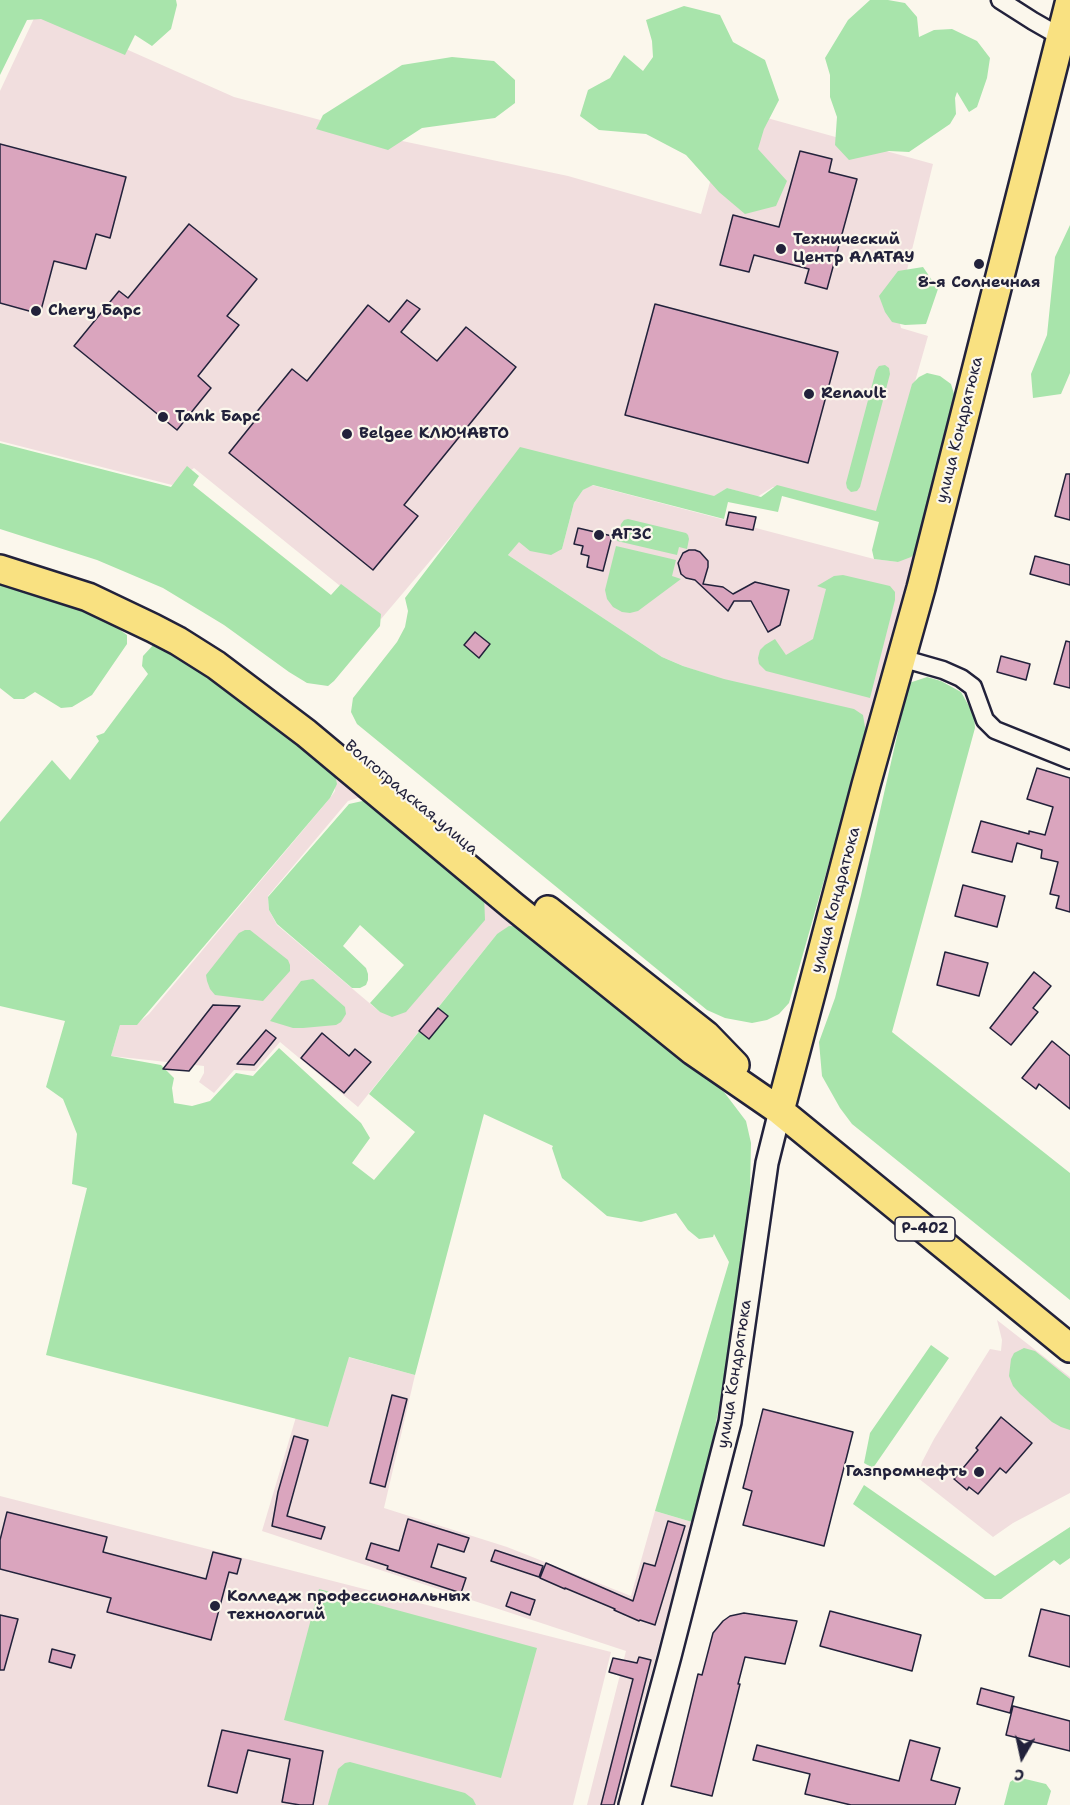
<!DOCTYPE html>
<html>
<head>
<meta charset="utf-8">
<style>
  body { margin:0 }
  #map { position:relative; width:1070px; height:1805px; overflow:hidden; background:#fbf7ec; font-family:"Shantell Sans",sans-serif }
  canvas { display:block }
  .north { position:absolute; left:992px; top:1727px; width:60px; height:60px; -webkit-text-stroke:4px #fbf7ec; paint-order:stroke; rotate:189deg; font-size:16px; font-weight:700; line-height:24px; text-align:center; color:#22223b }
  .north::after { content:''; display:block; margin:auto; width:21px; height:27px; background:#22223b; clip-path:polygon(50% 0,100% 100%,50% 72%,0 100%) }
</style>
</head>
<body>
<div id="map">
<canvas width="1070" height="1805"></canvas>
<div class="north">С</div>
</div>
<script>
const c = document.querySelector('canvas').getContext('2d');
c.lineJoin = 'round';
function fillPath(path, color) {
  c.fillStyle = color;
  c.fill(path, 'evenodd');
}
function shape(rows) {
  const path = new Path2D();
  for (const r of rows) {
    path.moveTo(r[0], r[1]);
    for (let i = 2; i < r.length; i += 2) path.lineTo(r[i], r[i + 1]);
  }
  return path;
}
function strokePath(path, color, width, dash) {
  c.strokeStyle = color;
  c.lineWidth = width;
  c.lineCap = dash ? 'butt' : 'round';
  c.setLineDash(dash || []);
  c.stroke(path);
}
function label(font, color, halo, rows, align = 'center') {
  c.font = font + ' "Shantell Sans",sans-serif';
  c.lineWidth = 4.5;
  c.setLineDash([]);
  c.textBaseline = 'middle';
  c.strokeStyle = halo;
  c.fillStyle = color;
  for (const [text, x, y, turn = 0] of rows) {
    c.save();
    c.translate(x, y);
    c.rotate((+turn || 0) * Math.PI / 180);
    c.textAlign = isNaN(turn) ? turn : align;
    if (halo) c.strokeText(text, 0, 0);
    c.fillText(text, 0, 0);
    c.restore();
  }
}
fillPath(shape([
  [37,12,47,14,234,97,388,138,568,176,701,214,731,108,933,164,897,311,901,328,928,336,877,515,773,487,757,497,727,488,713,497,524,450,381,619,194,468,172,485,0,441,0,91],
  [592,485,874,559,898,562,917,551,866,733,866,728,683,666,662,657,508,555,519,541,562,549,574,503,583,490],
  [334,770,364,796,348,801,268,896,269,910,277,925,380,1012,484,891,527,927,497,934,358,1107,280,1042,255,1071,234,1070,214,1093,199,1082,204,1073,204,1066,111,1056,120,1025,137,1024,149,1014,330,798,335,791],
  [997,1320,1070,1377,1070,1493,1013,1523,993,1537,918,1478,922,1462,934,1439,990,1349,1001,1351,1002,1340],
  [348,1357,415,1375,384,1508,507,1547,631,1596,655,1511,692,1522,616,1805,587,1805,626,1651,262,1531,296,1417,328,1427],
  [0,1496,611,1652,573,1805,0,1805]
]), '#f1dede');
fillPath(shape([
  [0,0,176,0,177,5,171,29,152,46,135,35,125,55,41,19,27,20,0,75],
  [870,0,888,0,905,3,917,17,919,37,934,30,952,29,977,41,990,58,987,78,977,107,969,112,957,92,955,98,956,114,950,124,909,152,889,151,849,160,835,145,837,117,830,97,830,75,825,58,848,20],
  [684,6,720,15,733,42,765,60,779,100,764,129,758,149,787,181,776,206,745,214,719,192,686,155,646,134,599,130,580,116,588,90,610,78,624,55,643,71,653,57,652,41,646,20],
  [452,57,494,61,515,80,515,103,495,118,422,128,388,150,316,129,323,115,402,65],
  [1070,225,1070,373,1061,394,1033,398,1031,374,1047,335,1055,257],
  [923,267,938,289,926,324,905,325,892,322,885,312,879,296,898,271],
  [885,365,889,368,890,374,860,487,857,491,851,492,847,488,846,483,876,370,879,366],
  [927,373,940,376,951,384,955,397,917,551,911,557,898,562,874,559,872,550,879,522,782,496,778,512,728,502,724,519,593,485,583,490,574,503,562,549,551,555,530,551,519,542,508,555,662,657,683,666,724,679,854,709,863,715,866,733,789,1003,779,1014,767,1020,752,1023,725,1018,707,1010,357,724,351,712,353,698,397,642,405,627,408,611,405,598,520,447,714,496,727,488,761,497,777,485,876,511,912,384,919,377],
  [0,443,171,487,187,466,199,476,193,485,331,595,341,584,381,614,380,626,334,681,328,686,307,683,289,672,224,625,163,588,97,560,0,529],
  [628,519,686,533,688,535,689,539,687,549,679,547,677,555,617,541,621,524,624,520],
  [616,546,676,560,672,576,681,579,638,611,630,613,622,612,613,607,607,599,605,590],
  [843,575,890,586,895,592,895,600,870,698,766,671,759,664,758,658,760,650,765,645,775,639,786,655,813,639,826,589,817,586,834,576],
  [0,580,73,604,116,627,127,635,127,644,92,695,72,707,61,708,35,692,24,699,14,699,0,688],
  [155,643,165,643,334,770,337,784,330,798,137,1025,120,1025,111,1056,161,1065,174,1078,172,1088,174,1103,192,1106,210,1101,236,1073,253,1076,279,1048,361,1123,370,1138,352,1163,374,1180,415,1132,369,1094,497,934,509,926,527,927,724,1092,746,1121,751,1143,750,1189,740,1283,731,1348,710,1452,692,1522,655,1511,729,1262,714,1234,713,1237,699,1239,688,1230,676,1213,641,1222,607,1216,562,1178,552,1148,553,1146,484,1114,415,1375,349,1357,328,1427,46,1355,87,1188,72,1184,77,1134,63,1099,46,1087,65,1021,0,1006,0,822,52,760,70,780,99,741,96,736,104,733,148,674,142,666,143,656],
  [927,677,941,681,961,692,974,715,975,728,892,1032,1070,1173,1070,1300,852,1124,840,1108,822,1076,819,1042,835,998,861,895,909,683],
  [367,800,484,894,485,920,406,1012,392,1017,380,1012,370,1003,404,965,360,925,343,946,366,968,368,974,368,980,366,985,360,988,352,988,277,924,269,910,268,897,349,804],
  [245,930,250,930,288,960,290,965,290,971,263,1001,215,995,210,989,207,981,206,975,239,933],
  [313,979,345,1007,346,1014,341,1022,336,1025,303,1028,293,1028,270,1021,301,981],
  [931,1345,949,1358,873,1468,864,1463,870,1433],
  [1024,1348,1035,1351,1070,1379,1070,1430,1061,1427,1052,1422,1020,1394,1013,1386,1009,1376,1011,1359,1014,1353],
  [864,1485,995,1576,1070,1527,1070,1558,1060,1565,1054,1560,1001,1599,985,1599,853,1504],
  [319,1589,537,1648,501,1778,284,1720],
  [350,1762,465,1793,473,1799,476,1805,328,1805,338,1769,345,1763],
  [1017,1777,1046,1784,1051,1791,1047,1805,1004,1805,1010,1782]
]), '#a8e4ab');
const building = shape([
  [0,144,126,177,110,238,96,234,86,269,54,261,40,314,0,303,0,144],
  [800,151,832,159,829,172,857,179,827,289,805,283,809,269,754,255,749,272,720,265,733,215,779,227,800,151],
  [189,224,257,279,227,316,239,325,198,376,211,388,177,430,74,346,119,291,128,298,189,224],
  [407,300,420,309,401,332,437,361,466,327,516,367,404,505,418,516,373,570,229,453,258,417,255,414,292,369,307,381,368,305,389,322,407,300],
  [655,304,838,352,808,463,625,415,655,304],
  [1066,474,1070,474,1070,520,1055,516,1066,474],
  [729,512,756,517,753,530,726,525,729,512],
  [578,528,612,536,603,571,587,567,589,556,581,554,583,546,574,544,578,528],
  [689,550,695,550,700,552,708,561,708,567,703,584,723,587,733,594,755,582,789,590,780,625,768,632,751,601,734,601,728,611,695,580,686,578,681,574,678,563,683,553,689,550],
  [1035,556,1070,565,1070,585,1030,574,1035,556],
  [475,632,490,644,479,658,464,645,475,632],
  [1066,641,1070,642,1070,688,1054,684,1066,641],
  [1001,656,1030,664,1026,680,997,672,1001,656],
  [1037,768,1070,778,1070,912,1056,908,1059,896,1050,894,1058,862,1041,858,1042,850,1017,843,1012,862,972,852,981,821,1029,834,1029,831,1045,835,1053,807,1027,799,1037,768],
  [963,885,1005,896,997,927,955,916,963,885],
  [945,952,988,963,979,996,937,985,945,952],
  [1034,972,1051,986,1033,1008,1038,1012,1011,1045,990,1028,1034,972],
  [213,1005,240,1006,189,1071,163,1069,213,1005],
  [438,1008,448,1016,429,1039,419,1031,438,1008],
  [266,1030,276,1038,254,1065,237,1064,266,1030],
  [322,1033,349,1056,355,1049,371,1062,344,1093,301,1058,322,1033],
  [1052,1041,1070,1056,1070,1109,1039,1084,1036,1089,1022,1078,1052,1041],
  [392,1395,407,1399,385,1487,370,1483,392,1395],
  [763,1409,853,1432,824,1546,743,1525,752,1491,743,1488,763,1409],
  [1001,1417,1032,1443,1006,1473,1000,1468,978,1494,969,1487,967,1490,954,1479,978,1450,976,1448,1001,1417],
  [294,1436,308,1440,287,1516,325,1527,321,1539,272,1526,278,1492,294,1436],
  [7,1512,107,1537,103,1552,206,1579,213,1552,241,1559,237,1574,229,1572,211,1640,107,1612,111,1598,0,1569,0,1540,7,1512],
  [408,1519,469,1538,464,1552,438,1544,431,1567,466,1578,461,1593,387,1569,388,1566,366,1559,371,1543,399,1551,408,1519],
  [668,1521,685,1526,655,1625,640,1620,639,1621,614,1610,615,1609,565,1588,565,1589,540,1578,546,1563,633,1601,644,1563,655,1566,668,1521],
  [495,1550,543,1566,539,1577,491,1561,495,1550],
  [511,1592,535,1600,530,1615,506,1606,511,1592],
  [1041,1609,1070,1616,1070,1667,1029,1656,1041,1609],
  [830,1611,921,1635,912,1671,820,1646,830,1611],
  [744,1613,797,1621,785,1664,745,1657,738,1684,740,1684,712,1796,671,1786,698,1674,702,1675,713,1633,723,1621,730,1616,744,1613],
  [0,1615,18,1619,4,1670,0,1670,0,1615],
  [52,1649,75,1655,71,1668,49,1662,52,1649],
  [639,1657,651,1660,614,1805,601,1805,633,1679,609,1672,613,1658,637,1663,639,1657],
  [981,1688,1014,1697,1010,1713,977,1704,981,1688],
  [1013,1706,1070,1721,1070,1751,1006,1735,1013,1706],
  [222,1730,323,1751,313,1805,300,1805,282,1802,290,1759,248,1750,237,1793,208,1786,222,1730],
  [910,1740,940,1748,931,1780,960,1788,955,1805,851,1805,805,1794,810,1774,753,1760,757,1745,899,1781,910,1740]
]);
fillPath(building, '#daa5be');
strokePath(building, '#22223b', 1.5);
const minor = shape([
  [1000,0,1033,21,1061,37,1069,39],
  [901,658,943,670,961,678,973,687,985,720,995,730,1070,760]
]);
const tertiary = shape([
  [630,1805,670,1656,730,1422,767,1163,780,1111]
]);
const primary = shape([
  [0,569,88,597,153,628,178,641,216,665,306,733,512,905,693,1051,780,1111,1070,1348],
  [548,910,706,1035,735,1065],
  [780,1111,866,785,921,588,1070,0]
]);
strokePath(minor, '#22223b', 21);
strokePath(tertiary, '#22223b', 26);
strokePath(primary, '#22223b', 32);
strokePath(minor, '#fbf7ec', 16);
strokePath(tertiary, '#fbf7ec', 21);
strokePath(primary, '#f9e181', 27);
for (const [x, y, r, color] of [
  [781,249,6,"#22223b"],
  [979,264,6,"#22223b"],
  [36,311,6,"#22223b"],
  [809,394,6,"#22223b"],
  [163,417,6,"#22223b"],
  [347,434,6,"#22223b"],
  [599,535,6,"#22223b"],
  [979,1472,6,"#22223b"],
  [215,1606,6,"#22223b"]
]) {
  const dot = new Path2D();
  dot.arc(x, y, r, 0, 2 * Math.PI);
  c.fillStyle = color;
  c.fill(dot);
  strokePath(dot, '#fbf7ec', 2);
}
for (const [x, y, w] of [
  [925,1229,60]
]) {
  const box = new Path2D();
  box.roundRect(x - w / 2, y - 12, w, 24, 4.5);
  c.fillStyle = '#fbf7ec';
  c.fill(box);
  strokePath(box, '#22223b', 1.5);
}
label('bold 15px', '#22223b', null, [
  ["Р-402",925,1229]
]);
label('bold 16px', '#22223b', '#fbf7ec', [
  ["Технический",793,240],
  ["Центр АЛАТАУ",793,258],
  ["8-я Солнечная",979,283,"center"],
  ["Chery Барс",48,311],
  ["Renault",821,394],
  ["Tank Барс",175,417],
  ["Belgee КЛЮЧАВТО",359,434],
  ["АГЗС",611,535],
  ["Газпромнефть",967,1472,"right"],
  ["Колледж профессиональных",227,1597],
  ["технологий",227,1615]
], 'left');
label('16px', '#22223b', '#fbf7ec', [
  ["улица Кондратюка",960,430,-76],
  ["Волгоградская улица",411,798,40],
  ["улица Кондратюка",836,900,-75],
  ["улица Кондратюка",735,1374,-81]
]);
</script>
</body>
</html>
